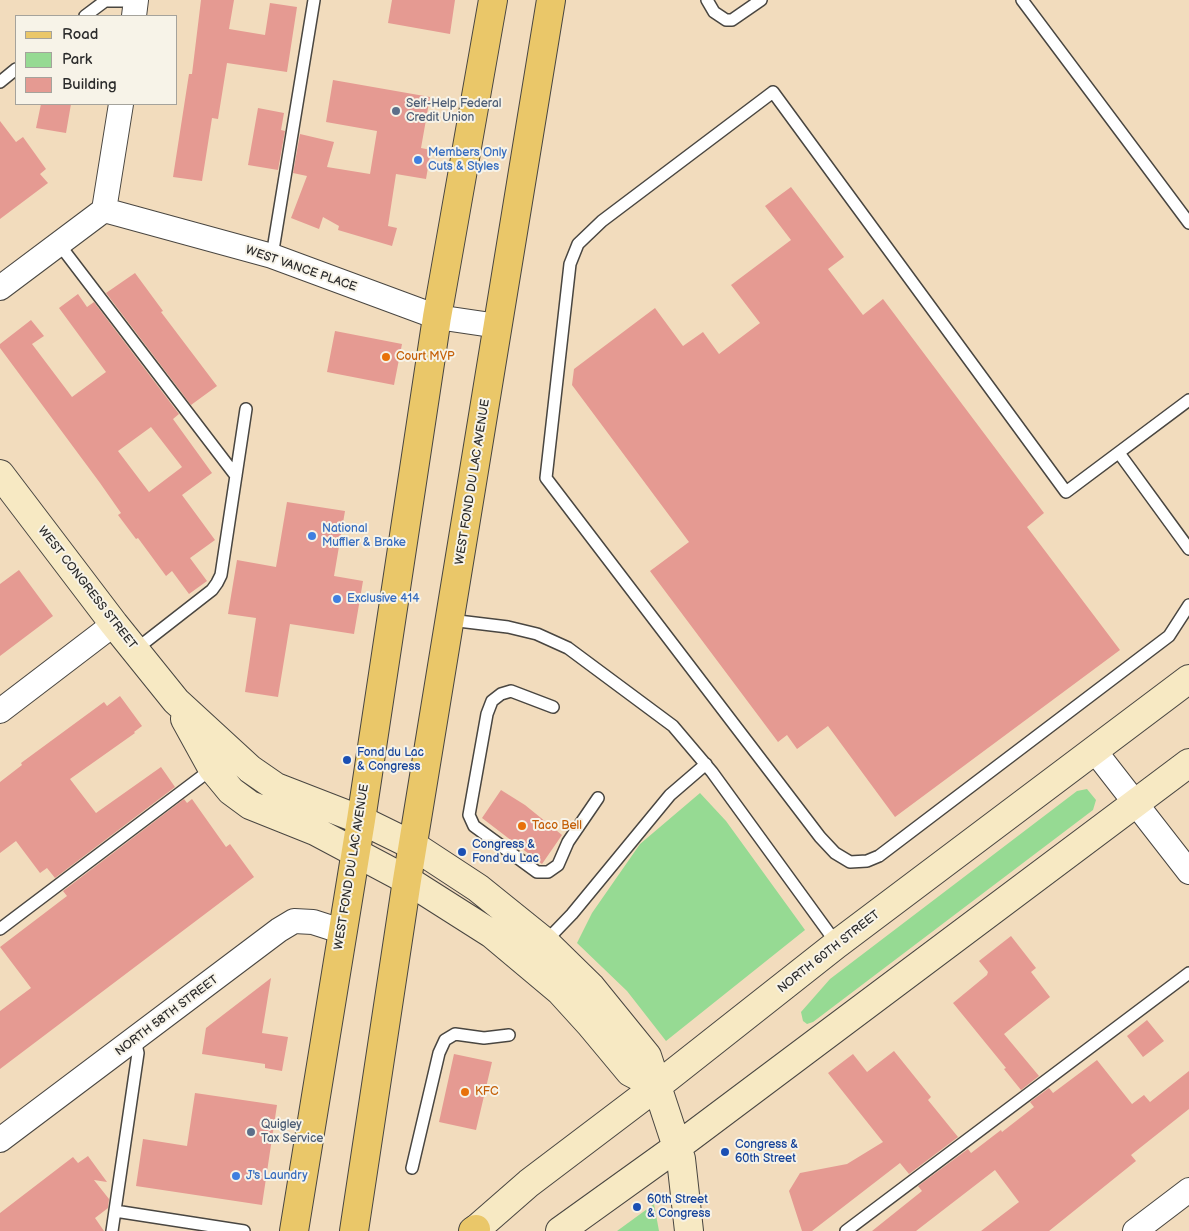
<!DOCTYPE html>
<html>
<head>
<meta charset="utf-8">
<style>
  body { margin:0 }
  #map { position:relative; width:1189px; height:1231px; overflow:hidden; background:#f2dcbd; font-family:"Balsamiq Sans",sans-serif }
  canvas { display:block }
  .legend { position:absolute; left:15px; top:15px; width:162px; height:90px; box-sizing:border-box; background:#f7f3e8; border:1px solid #a5a39c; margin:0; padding:6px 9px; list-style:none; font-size:15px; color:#2b2b2b }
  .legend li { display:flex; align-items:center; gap:10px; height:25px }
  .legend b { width:25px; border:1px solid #a5a39c }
</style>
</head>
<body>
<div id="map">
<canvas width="1189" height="1231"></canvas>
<ul class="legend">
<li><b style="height:6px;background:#eac769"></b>Road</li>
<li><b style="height:14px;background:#96da93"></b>Park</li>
<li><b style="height:14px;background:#e59a92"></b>Building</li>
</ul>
</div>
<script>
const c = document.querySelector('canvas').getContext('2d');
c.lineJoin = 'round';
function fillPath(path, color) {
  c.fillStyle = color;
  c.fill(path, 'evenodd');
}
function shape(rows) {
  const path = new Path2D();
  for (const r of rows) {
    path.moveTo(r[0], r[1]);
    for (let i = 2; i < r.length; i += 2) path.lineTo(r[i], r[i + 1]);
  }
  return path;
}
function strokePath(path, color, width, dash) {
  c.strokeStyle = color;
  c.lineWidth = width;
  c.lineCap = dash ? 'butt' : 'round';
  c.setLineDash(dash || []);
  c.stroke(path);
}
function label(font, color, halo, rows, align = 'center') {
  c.font = font + ' "Balsamiq Sans",sans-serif';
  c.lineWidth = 4;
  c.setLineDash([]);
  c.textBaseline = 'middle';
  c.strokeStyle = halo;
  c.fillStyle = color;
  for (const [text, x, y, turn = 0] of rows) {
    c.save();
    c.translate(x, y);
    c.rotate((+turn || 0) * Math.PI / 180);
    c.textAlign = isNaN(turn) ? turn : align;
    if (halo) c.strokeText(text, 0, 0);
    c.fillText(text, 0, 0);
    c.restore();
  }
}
fillPath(shape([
  [1087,789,1096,800,1093,810,813,1022,807,1024,803,1021,801,1012,830,979,1077,791],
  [700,793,726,821,805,930,666,1041,627,991,577,943,592,913,640,844],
  [654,1204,659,1231,617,1231]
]), '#96da93');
fillPath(shape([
  [201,0,234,0,229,29,265,35,270,3,297,7,287,72,227,63,218,119,212,118,202,181,173,177,189,74,192,74],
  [392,0,455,0,450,34,388,23],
  [333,80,430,97,421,148,431,150,426,179,396,174,388,226,397,228,392,246,338,230,339,226,323,217,319,229,291,218,307,176,293,173,300,134,334,142,327,167,370,174,377,131,326,122],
  [41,104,71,104,66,133,36,128],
  [258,108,284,113,281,130,285,131,278,170,248,165],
  [0,121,16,142,23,137,46,169,40,174,48,183,0,219],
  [791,187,844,257,828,269,863,315,883,299,1044,513,1027,527,1120,650,895,817,828,726,797,749,787,735,778,742,650,571,689,542,572,385,574,369,655,308,683,346,703,332,719,354,760,323,731,285,791,240,765,206],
  [135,273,163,311,161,312,217,386,191,405,106,293],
  [78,294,87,307,94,302,179,414,173,419,212,473,182,495,215,540,190,558,207,581,189,594,172,571,166,576,138,538,136,539,118,515,121,513,100,483,0,348,0,344,31,320,44,336,32,344,72,397,106,372,59,308],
  [151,427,182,467,149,492,118,451],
  [335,331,402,344,394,385,327,372],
  [287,502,345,511,334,576,363,581,354,634,290,624,278,697,245,692,256,618,228,614,237,560,276,567],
  [19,570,53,616,0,656,0,584],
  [120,696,142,726,134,732,135,733,70,779,96,813,161,767,175,787,55,878,47,868,40,873,16,841,0,853,0,782,22,765,21,763,104,702,107,706],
  [501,790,525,805,562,835,542,864,482,818],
  [184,799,187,803,192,799,226,847,230,844,254,877,0,1069,0,1011,31,988,0,947,67,896,63,891],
  [1011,936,1036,968,1031,972,1050,997,1004,1034,1039,1076,1021,1090,1004,1069,1006,1068,953,1003,987,975,988,972,979,961],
  [271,978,262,1033,288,1037,282,1071,265,1068,265,1064,202,1054,206,1028],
  [1147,1020,1164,1041,1143,1057,1127,1036],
  [894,1051,931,1097,928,1100,958,1137,909,1174,900,1163,812,1231,802,1231,789,1191,800,1173,847,1164,883,1142,828,1073,853,1054,867,1072],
  [454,1054,492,1062,476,1130,439,1122],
  [1097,1060,1132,1104,1144,1095,1150,1102,1189,1071,1189,1109,1131,1155,1136,1161,1049,1231,981,1231,1019,1202,995,1170,916,1231,872,1231,922,1191,918,1186,968,1149,971,1153,1001,1130,1002,1132,1034,1107,1030,1102,1049,1088,1053,1093],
  [195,1093,277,1105,262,1205,136,1186,143,1139,187,1146],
  [88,1156,107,1182,94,1180,109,1199,108,1208,95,1218,104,1231,0,1231,0,1213,73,1157,78,1163]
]), '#e59a92');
const lane = shape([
  [707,0,714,12,726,20,732,20,761,0],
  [1022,0,1189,223],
  [85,16,105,1,136,1],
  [0,82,16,69],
  [59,244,236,476],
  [272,256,314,0],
  [1189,400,1066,492,773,92,602,221,578,244,570,264,546,478,820,837,835,853,850,862,867,861,879,856,1169,636,1189,605],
  [1119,453,1189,549],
  [450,620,508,627,537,634,568,648,673,726,712,772,837,944],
  [135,650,212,590,217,583,221,575,246,409],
  [553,707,511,691,501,694,492,701,487,714,469,815,474,826,537,872,548,872,558,865,568,842,598,798],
  [0,929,213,768],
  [545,942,572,914,670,795,706,764],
  [412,1168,439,1053,445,1040,455,1034,484,1038,509,1035],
  [115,1211,244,1231],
  [112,1231,138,1053,135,1040],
  [846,1231,1189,973]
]);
const street = shape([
  [134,16,136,0],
  [104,210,272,256,437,317,498,326],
  [104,210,121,104],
  [0,288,104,210],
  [0,711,114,624],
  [1094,750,1189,872],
  [0,1140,279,930,294,921,313,922,341,931],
  [1135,1231,1189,1190]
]);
const secondary = shape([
  [0,474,114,624,176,701,250,769,276,787,361,820,414,846,478,888,545,942,591,987,647,1056,681,1159,689,1231],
  [185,719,212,768,231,791,250,805,315,831,407,880,492,934,560,991,590,1024,630,1072,657,1086],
  [474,1231,529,1183,657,1086,837,944,1189,679],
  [560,1231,677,1147,1189,763]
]);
const primary = shape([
  [294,1231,361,820,437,317,493,0],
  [354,1231,407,880,551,0],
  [473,1231,476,1229]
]);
strokePath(lane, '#494641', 14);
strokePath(street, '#494641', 26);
strokePath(secondary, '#494641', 30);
strokePath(primary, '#494641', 30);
strokePath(lane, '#fff', 11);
strokePath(street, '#fff', 24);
strokePath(secondary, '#f7e9c3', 28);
strokePath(primary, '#eac769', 28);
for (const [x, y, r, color] of [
  [396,111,5,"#5c6f8a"],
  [418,160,5,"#3f7fe0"],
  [386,357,5,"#e8710a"],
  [312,536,5,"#3f7fe0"],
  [337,599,5,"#3f7fe0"],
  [347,760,5,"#1a4fb4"],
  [522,826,5,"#e8710a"],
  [462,852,5,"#1a4fb4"],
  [465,1092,5,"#e8710a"],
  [251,1132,5,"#5c6f8a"],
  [725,1152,5,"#1a4fb4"],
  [236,1176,5,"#3f7fe0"],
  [637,1207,5,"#1a4fb4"]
]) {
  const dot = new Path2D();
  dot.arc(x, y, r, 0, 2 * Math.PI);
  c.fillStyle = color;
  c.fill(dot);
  strokePath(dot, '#f7f3e8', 2);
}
label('12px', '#4e5e75', '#f7f3e8', [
  ["Self-Help Federal",406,104],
  ["Credit Union",406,118],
  ["Quigley",261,1125],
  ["Tax Service",261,1139]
], 'left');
label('12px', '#366cbe', '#f7f3e8', [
  ["Members Only",428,153],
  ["Cuts & Styles",428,167],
  ["National",322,529],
  ["Muffler & Brake",322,543],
  ["Exclusive 414",347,599],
  ["J's Laundry",246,1176]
], 'left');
label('12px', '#2b2b2b', '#f7f3e8', [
  ["WEST VANCE PLACE",301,269,19],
  ["WEST FOND DU LAC AVENUE",473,482,-81],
  ["WEST CONGRESS STREET",87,588,52],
  ["WEST FOND DU LAC AVENUE",352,867,-81],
  ["NORTH 60TH STREET",829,952,-38],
  ["NORTH 58TH STREET",167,1016,-37]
]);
label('12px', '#c56008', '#f7f3e8', [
  ["Court MVP",396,357],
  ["Taco Bell",532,826],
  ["KFC",475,1092]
], 'left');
label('12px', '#164399', '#f7f3e8', [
  ["Fond du Lac",357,753],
  ["& Congress",357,767],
  ["Congress &",472,845],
  ["Fond du Lac",472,859],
  ["Congress &",735,1145],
  ["60th Street",735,1159],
  ["60th Street",647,1200],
  ["& Congress",647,1214]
], 'left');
</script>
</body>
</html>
